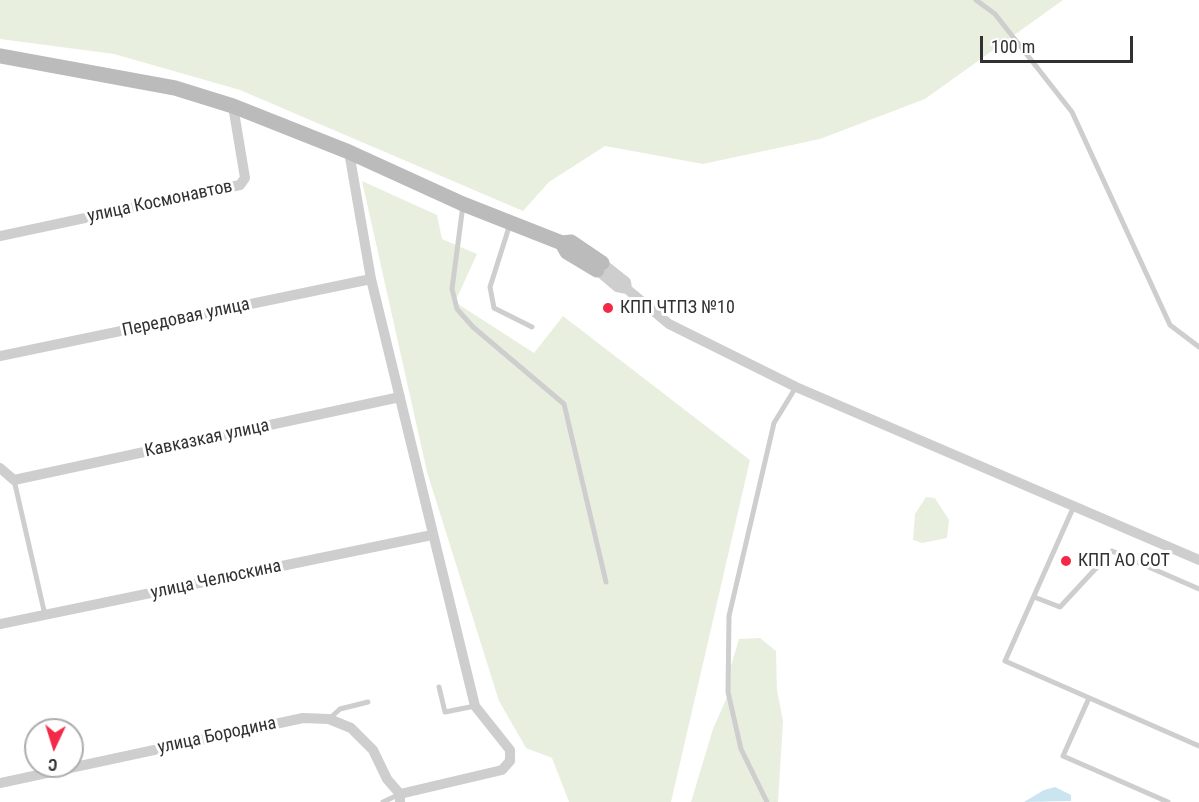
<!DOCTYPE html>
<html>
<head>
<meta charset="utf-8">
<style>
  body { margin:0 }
  #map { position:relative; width:1199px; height:802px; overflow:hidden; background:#fff; font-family:"Roboto Condensed",sans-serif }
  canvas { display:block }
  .north { position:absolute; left:24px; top:718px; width:60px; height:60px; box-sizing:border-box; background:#fff; border:2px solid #adadad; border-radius:50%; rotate:184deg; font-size:16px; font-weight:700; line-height:24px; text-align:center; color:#313131 }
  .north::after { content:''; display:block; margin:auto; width:21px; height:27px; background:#f32947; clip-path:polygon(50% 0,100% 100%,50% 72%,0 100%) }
  .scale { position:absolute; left:980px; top:36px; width:153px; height:27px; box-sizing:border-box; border:3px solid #313131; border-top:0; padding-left:8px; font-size:18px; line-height:21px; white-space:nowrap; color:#313131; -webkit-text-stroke:4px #fff; paint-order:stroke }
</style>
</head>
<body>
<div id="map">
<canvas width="1199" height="802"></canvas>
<div class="north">С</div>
<div class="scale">100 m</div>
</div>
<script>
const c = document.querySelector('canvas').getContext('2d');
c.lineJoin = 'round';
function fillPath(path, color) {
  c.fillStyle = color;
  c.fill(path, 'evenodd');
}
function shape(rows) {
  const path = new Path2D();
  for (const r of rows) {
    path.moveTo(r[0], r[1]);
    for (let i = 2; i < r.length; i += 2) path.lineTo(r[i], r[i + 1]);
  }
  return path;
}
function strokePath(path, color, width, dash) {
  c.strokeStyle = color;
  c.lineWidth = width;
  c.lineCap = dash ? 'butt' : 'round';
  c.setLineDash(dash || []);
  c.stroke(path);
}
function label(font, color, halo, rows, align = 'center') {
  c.font = font + ' "Roboto Condensed",sans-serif';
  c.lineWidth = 6;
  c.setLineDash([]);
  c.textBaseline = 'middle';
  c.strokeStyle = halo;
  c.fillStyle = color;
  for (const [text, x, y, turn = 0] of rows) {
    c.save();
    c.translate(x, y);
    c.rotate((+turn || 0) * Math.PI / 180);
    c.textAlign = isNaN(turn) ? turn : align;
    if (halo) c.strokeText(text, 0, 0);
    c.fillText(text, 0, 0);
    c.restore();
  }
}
fillPath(shape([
  [0,0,1063,0,925,99,820,139,703,164,605,146,549,182,523,211,240,90,114,54,0,39],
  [362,181,437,215,442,239,477,254,455,302,534,353,563,316,750,460,671,802,569,802,552,758,526,748,499,701,427,472],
  [926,497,935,498,949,520,947,538,922,543,913,540,915,514],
  [760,638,776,651,777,690,783,721,778,802,691,802,713,729,727,697,730,669,739,639]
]), '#e9efdf');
fillPath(shape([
  [1055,787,1071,795,1071,801,1024,802,1044,790]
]), '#cae4f0');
strokePath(shape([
  [976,0,995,14,1072,112,1170,325,1199,347],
  [463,205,452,289,457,309,473,327,564,404,606,582],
  [510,224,490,287,494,308,532,327],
  [14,480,45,615],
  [1074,506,1005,661,1199,746],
  [1034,597,1060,607,1112,551,1199,589],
  [439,687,445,712,475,706],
  [1089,698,1063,756,1168,802],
  [329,719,340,709,368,702],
  [383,802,400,794],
  [767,802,741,749,728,692,729,616,774,423,796,387]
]), '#cecece', 5);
strokePath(shape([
  [349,152,371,279,475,706,510,750,510,761,502,770,400,794,400,802],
  [0,236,240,185,245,178,233,106],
  [597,270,617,287,627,289,626,282,602,263],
  [627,289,669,324,796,387,1199,560],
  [0,356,371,279],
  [0,468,14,480,400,397],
  [0,624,432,535],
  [0,783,303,718,329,719,351,728,373,750,387,779,400,794]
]), '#cecece', 10);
strokePath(shape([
  [0,56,175,88,233,106,349,152,463,204,562,243],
  [597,270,567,252,562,243,571,242,602,263]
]), '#bbb', 15);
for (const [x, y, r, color] of [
  [608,308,6,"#f32947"],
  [1066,561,6,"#f32947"]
]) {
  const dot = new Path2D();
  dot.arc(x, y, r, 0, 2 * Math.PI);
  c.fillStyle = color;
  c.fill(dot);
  strokePath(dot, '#fff', 2);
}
label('18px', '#313131', '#fff', [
  ["улица Космонавтов",160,202,-12],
  ["Передовая улица",186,318,-12],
  ["Кавказкая улица",207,439,-12],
  ["улица Челюскина",216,580,-12],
  ["улица Бородина",217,736,-12]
]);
label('18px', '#313131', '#fff', [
  ["КПП ЧТПЗ №10",620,308],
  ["КПП АО СОТ",1078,561]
], 'left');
</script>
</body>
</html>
